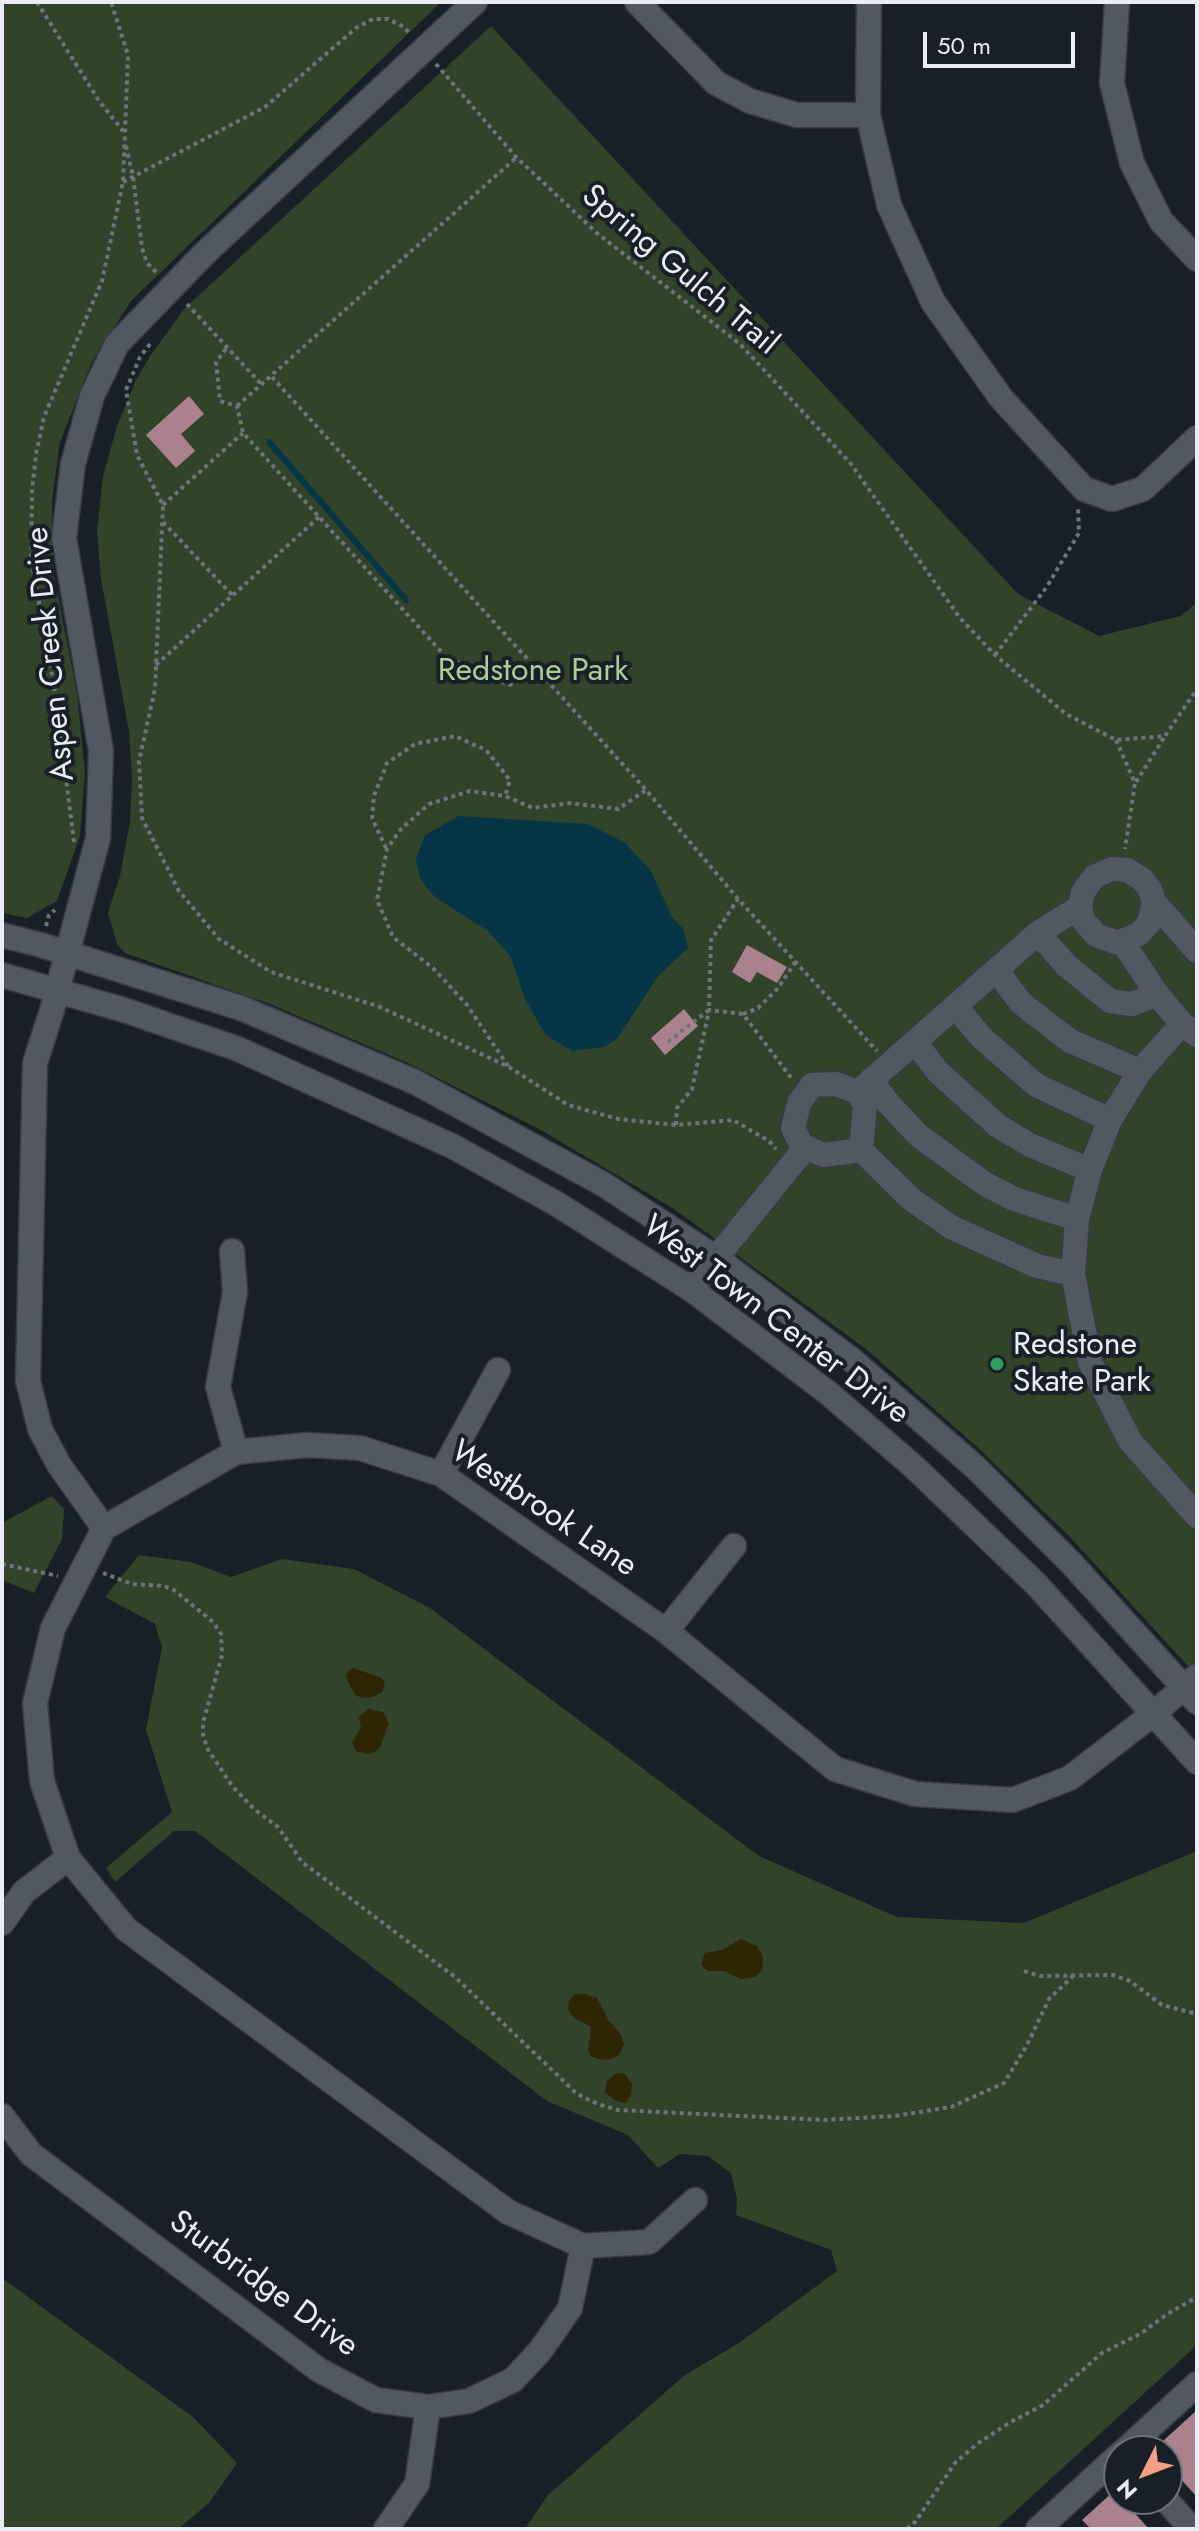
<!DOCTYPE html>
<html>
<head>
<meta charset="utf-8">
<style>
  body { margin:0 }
  #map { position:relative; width:1199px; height:2531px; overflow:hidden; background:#191f27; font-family:Jost,sans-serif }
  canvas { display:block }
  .frame { position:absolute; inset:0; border:4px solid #eaeef4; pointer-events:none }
  .north { position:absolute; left:1103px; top:2435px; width:80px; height:80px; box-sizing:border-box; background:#191f27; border:2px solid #6d7279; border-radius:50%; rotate:228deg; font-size:22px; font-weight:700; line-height:32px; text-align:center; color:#eaeef4 }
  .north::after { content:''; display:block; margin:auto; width:28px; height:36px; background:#f39f85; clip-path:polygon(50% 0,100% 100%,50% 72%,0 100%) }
  .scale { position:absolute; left:923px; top:32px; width:152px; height:36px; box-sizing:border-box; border:4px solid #eaeef4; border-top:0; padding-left:10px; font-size:24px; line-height:28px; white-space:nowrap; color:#eaeef4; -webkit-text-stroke:6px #191f27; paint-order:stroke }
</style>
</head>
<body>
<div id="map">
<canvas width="1199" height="2531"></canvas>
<div class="frame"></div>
<div class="north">N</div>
<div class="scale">50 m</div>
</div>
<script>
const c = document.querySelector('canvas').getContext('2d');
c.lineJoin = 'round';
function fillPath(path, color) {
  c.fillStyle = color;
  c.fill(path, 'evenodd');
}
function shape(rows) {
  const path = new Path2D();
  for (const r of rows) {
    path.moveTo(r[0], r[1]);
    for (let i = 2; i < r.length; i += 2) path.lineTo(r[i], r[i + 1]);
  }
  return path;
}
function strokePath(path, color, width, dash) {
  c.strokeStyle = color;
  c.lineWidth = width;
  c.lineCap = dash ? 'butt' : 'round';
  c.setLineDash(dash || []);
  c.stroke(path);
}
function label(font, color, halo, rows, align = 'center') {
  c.font = font + ' Jost,sans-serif';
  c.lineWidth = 8;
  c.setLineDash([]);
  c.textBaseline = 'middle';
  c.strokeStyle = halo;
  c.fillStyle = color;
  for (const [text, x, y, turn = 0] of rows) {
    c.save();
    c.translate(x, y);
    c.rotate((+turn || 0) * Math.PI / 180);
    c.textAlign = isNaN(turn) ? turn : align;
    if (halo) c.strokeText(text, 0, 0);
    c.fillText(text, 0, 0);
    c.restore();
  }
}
fillPath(shape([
  [2,2,441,2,131,301,92,362,60,442,52,500,53,570,77,693,85,773,80,836,57,901,27,918,2,913],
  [491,26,1018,594,1099,636,1181,616,1197,602,1197,1676,1069,1536,976,1446,866,1349,674,1209,539,1129,408,1063,270,1004,125,953,117,944,108,913,120,876,130,822,132,778,129,731,101,579,97,531,103,476,117,426,136,380,150,356,185,308],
  [52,1496,64,1509,62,1539,34,1593,2,1580,2,1523],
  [139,1555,191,1562,231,1577,282,1559,354,1569,430,1608,759,1856,897,1917,1024,1923,1197,1851,1197,2345,996,2529,525,2529,548,2495,685,2375,739,2343,837,2271,831,2250,736,2215,737,2198,731,2173,708,2156,680,2154,658,2168,628,2135,547,2101,195,1831,174,1831,115,1882,106,1868,172,1812,146,1730,162,1647,155,1624,105,1597],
  [2,2278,193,2417,237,2463,209,2503,178,2529,2,2529]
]), '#314328');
fillPath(shape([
  [353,1668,382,1678,385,1685,382,1692,372,1697,362,1698,355,1695,346,1677,348,1671],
  [369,1709,383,1712,389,1723,380,1747,373,1753,367,1754,356,1751,352,1742,361,1728,359,1717],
  [741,1939,758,1947,763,1957,762,1970,755,1977,741,1979,724,1971,708,1971,701,1965,705,1953,722,1950],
  [576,1994,585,1994,597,1998,609,2021,621,2035,624,2045,619,2055,615,2058,602,2060,591,2056,588,2050,591,2027,573,2017,568,2009,569,2000],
  [616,2073,625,2074,632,2084,631,2095,626,2103,616,2101,605,2092,607,2081]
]), '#2d2504');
fillPath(shape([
  [459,816,588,824,625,843,651,871,672,917,683,929,688,948,658,976,617,1039,603,1047,572,1051,546,1035,525,999,511,957,488,931,435,897,420,879,416,859,425,835]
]), '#053546');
strokePath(shape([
  [269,442,406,600]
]), '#053546', 6);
fillPath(shape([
  [189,396,204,414,181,434,195,451,176,468,146,435],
  [747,945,787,967,777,983,757,972,750,983,732,972],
  [684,1009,698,1026,665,1055,651,1038],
  [1197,2410,1197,2497,1167,2464,1167,2451,1152,2451],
  [1114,2491,1119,2499,1122,2499,1149,2529,1091,2529,1082,2520]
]), '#ac818e');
const minor = shape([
  [637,2,716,83,750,101,797,115,868,115],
  [869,2,868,115,889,205,933,302,1001,398,1084,489,1112,499,1143,489,1197,438],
  [1117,2,1112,83,1132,163,1161,221,1197,259],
  [1154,902,1197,951],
  [1038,933,1066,965,1110,1001,1132,1004,1157,994],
  [2,935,41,945,241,1008,415,1082,603,1184,716,1258,852,1360,974,1466,1072,1564,1197,1702],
  [1122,941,1157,994,1182,1024],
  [996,970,1021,1003,1070,1041,1140,1071],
  [2,975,124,1010,238,1049,452,1146,557,1204,691,1289,827,1392,913,1466,1036,1584,1197,1762],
  [955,1006,982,1038,1036,1085,1110,1120],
  [1197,1035,1182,1024,1140,1071,1110,1120,1090,1170,1077,1219,1073,1274,1090,1362,1130,1441,1197,1516],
  [915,1042,938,1072,998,1126,1030,1145,1090,1170],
  [871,1080,888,1103,918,1135,985,1184,1014,1199,1077,1219],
  [858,1092,865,1106,861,1150],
  [804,1150,793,1128,799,1103,812,1085,836,1084,858,1092,1038,933,1080,907,1083,892,1094,877,1111,869,1127,870,1142,879,1150,889,1154,902,1149,923,1139,934,1122,941,1115,942,1096,935,1083,920,1080,907],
  [232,1251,235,1292,218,1387,236,1452],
  [691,1289,806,1147,823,1155,861,1150,911,1199,951,1227,1037,1266,1073,1274],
  [441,1474,498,1370],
  [104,1528,59,1465,40,1429,28,1381,35,1063,52,1010,98,838,101,751,64,538,73,464,92,396,117,344,205,253,475,2],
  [666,1631,734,1546],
  [2,1923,24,1892,68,1858],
  [2,2116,31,2154,319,2370,376,2400,428,2407,469,2401,513,2380,540,2351,570,2308,583,2246],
  [695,2200,649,2242,583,2246,508,2212,126,1929,68,1858,42,1781,35,1703,53,1628,104,1528,236,1452,307,1445,360,1448,441,1474,666,1631,835,1769,915,1794,1013,1800,1070,1778,1153,1714,1197,1676],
  [1124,2451,1197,2384],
  [1165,2499,1192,2529],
  [386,2529,417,2484,428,2407],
  [1038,2529,1119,2455]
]);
strokePath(minor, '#373b42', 27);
strokePath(shape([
  [37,2,99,101,123,131],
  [436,64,516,157,598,234,740,344,851,464,960,618,995,655,1066,714,1116,740,1165,736,1197,689],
  [126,146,133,176,142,248,147,263,158,274],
  [123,182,265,107,356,28,373,19,388,19,404,27,410,34],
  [187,304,262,385],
  [150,344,140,357,126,390,137,455,163,505,155,689,139,761,142,818,179,891,219,939,271,972,380,1007,509,1067,568,1105,618,1119,676,1125,733,1120,769,1141,776,1149],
  [226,349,216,362,220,401,237,406,243,433,446,657,509,685,543,675],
  [272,377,646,790,738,899,877,1051],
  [237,406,516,158],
  [163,505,243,433],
  [163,522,233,596],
  [995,655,1046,588,1079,533,1078,508],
  [156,665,319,517],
  [1116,740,1135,783,1125,849],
  [1136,782,1165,736],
  [74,842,55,692,31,558,32,491,36,454,44,417,102,281,123,182,128,55,111,2],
  [386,848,372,818,374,796,387,763,415,744,455,736,486,750,510,780,505,796],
  [46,926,49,915,55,910],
  [743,1014,758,1008,778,988,796,961],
  [668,1042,709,1010,711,940,738,899],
  [508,1066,467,1005,434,969,393,937,377,900,387,849,401,829,429,804,470,791,505,796,533,808,570,803,618,809,646,790],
  [676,1125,677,1108,692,1089,709,1010,743,1014,792,1079],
  [2,1564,58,1576],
  [103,1573,132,1584,164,1586,174,1590,213,1622,221,1634,222,1655,203,1723,203,1735,207,1748,232,1786,254,1809,278,1827,302,1862,455,1977,577,2094,598,2104,618,2110,824,2120,894,2116,951,2107,1004,2083,1027,2045,1049,1999,1074,1975],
  [1024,1971,1040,1976,1113,1975,1130,1981,1162,2005,1197,2014],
  [907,2529,915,2522,955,2463,977,2444,1009,2423,1043,2405,1102,2353,1140,2334,1169,2313,1197,2297]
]), '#6e747b', 4, [4, 4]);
strokePath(minor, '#525862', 24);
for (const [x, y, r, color] of [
  [997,1364,8,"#2e9e5b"]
]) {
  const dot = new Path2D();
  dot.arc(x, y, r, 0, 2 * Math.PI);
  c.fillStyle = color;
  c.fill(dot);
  strokePath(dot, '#191f27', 3);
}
label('32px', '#eaeef4', '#191f27', [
  ["Spring Gulch Trail",679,271,40],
  ["Aspen Creek Drive",52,654,-96],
  ["West Town Center Drive",775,1321,37],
  ["Westbrook Lane",543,1510,34],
  ["Sturbridge Drive",263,2285,36]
]);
label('32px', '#a9ce96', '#191f27', [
  ["Redstone Park",533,672]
]);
label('32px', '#eaeef4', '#191f27', [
  ["Redstone",1013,1346],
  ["Skate Park",1013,1383]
], 'left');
</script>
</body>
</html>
